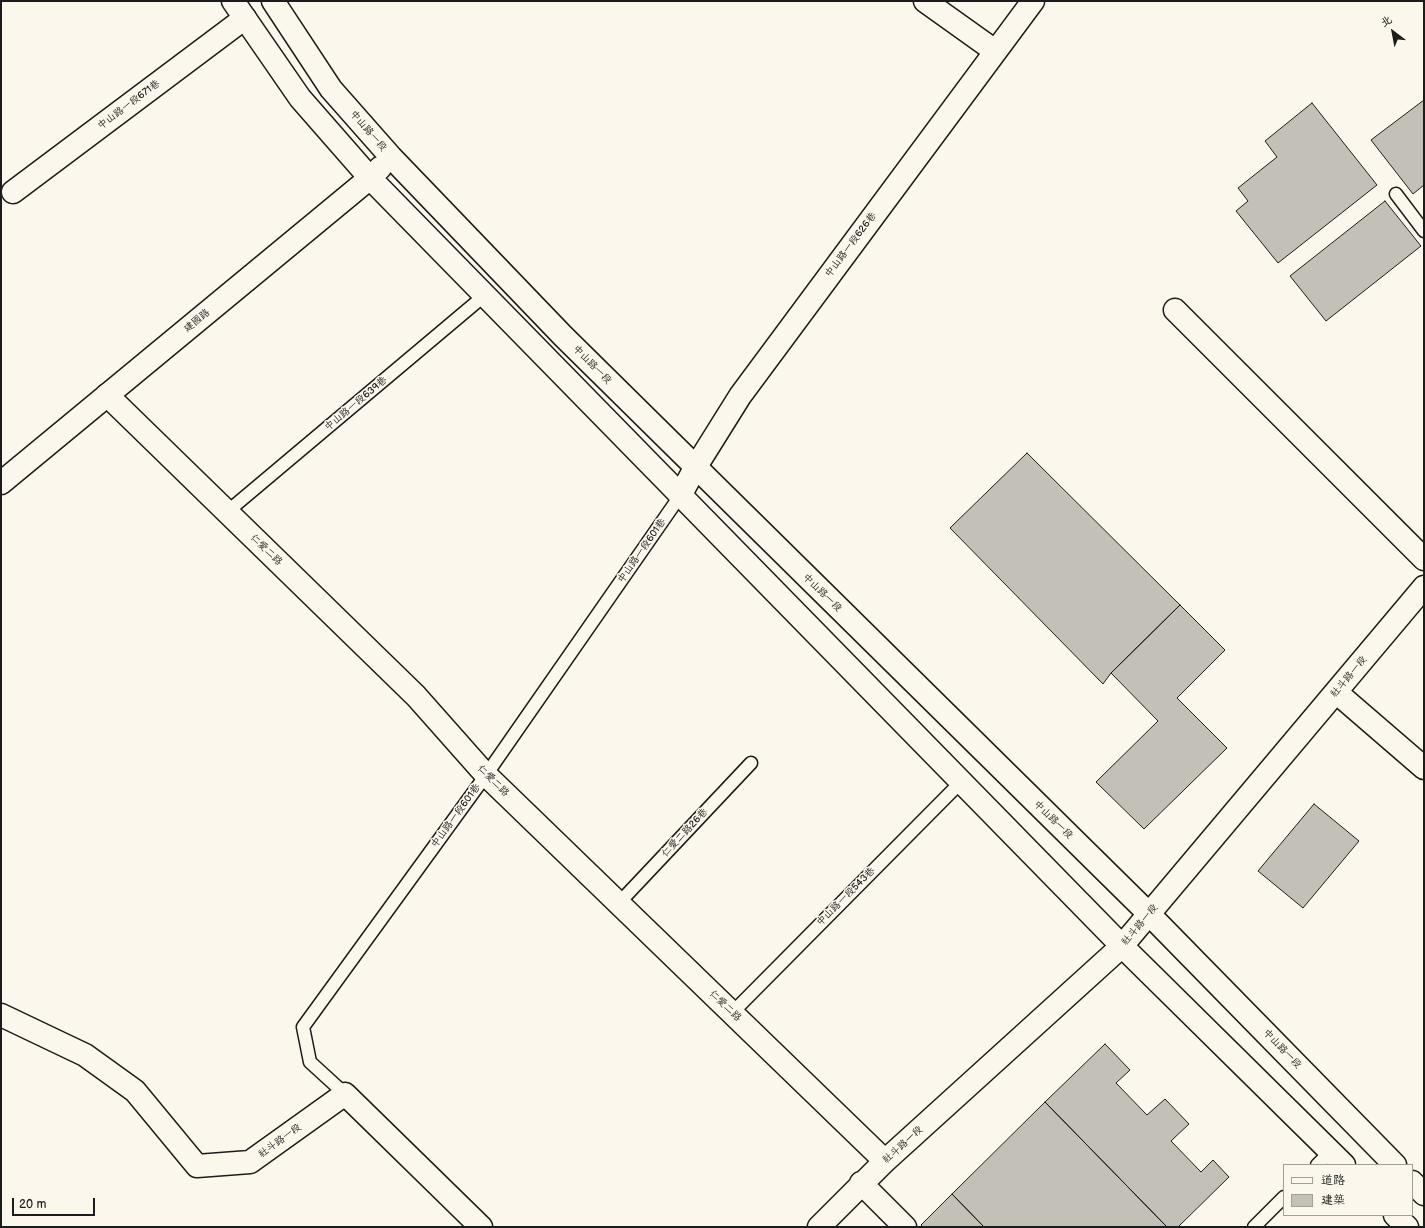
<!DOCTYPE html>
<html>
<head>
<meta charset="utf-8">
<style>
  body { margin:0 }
  #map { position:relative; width:1425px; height:1228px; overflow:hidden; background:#fbf7ec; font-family:"Balsamiq Sans","LXGW WenKai TC",sans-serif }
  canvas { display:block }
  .frame { position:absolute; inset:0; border:2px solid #1c1c1c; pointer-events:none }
  .legend { position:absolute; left:1283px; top:1164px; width:130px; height:52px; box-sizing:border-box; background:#fbf7ec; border:1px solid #a29f99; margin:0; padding:5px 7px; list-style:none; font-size:12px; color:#1c1c1c }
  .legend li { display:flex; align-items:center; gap:8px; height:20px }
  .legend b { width:20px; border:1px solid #a29f99 }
  .north { position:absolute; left:1373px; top:12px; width:40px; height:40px; -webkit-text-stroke:3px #fbf7ec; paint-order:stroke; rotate:328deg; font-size:11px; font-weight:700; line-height:16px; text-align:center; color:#1c1c1c }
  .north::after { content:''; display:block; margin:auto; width:14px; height:18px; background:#1c1c1c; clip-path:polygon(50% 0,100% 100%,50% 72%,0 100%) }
  .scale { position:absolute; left:12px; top:1198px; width:83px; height:18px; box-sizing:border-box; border:2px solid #1c1c1c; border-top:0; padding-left:5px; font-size:12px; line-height:14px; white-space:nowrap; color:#1c1c1c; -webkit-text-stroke:3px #fbf7ec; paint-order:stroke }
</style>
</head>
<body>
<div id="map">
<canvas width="1425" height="1228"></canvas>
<div class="frame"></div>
<ul class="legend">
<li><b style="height:5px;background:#fbf7ec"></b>道路</li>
<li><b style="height:11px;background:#c3c0b8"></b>建築</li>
</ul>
<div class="north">北</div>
<div class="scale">20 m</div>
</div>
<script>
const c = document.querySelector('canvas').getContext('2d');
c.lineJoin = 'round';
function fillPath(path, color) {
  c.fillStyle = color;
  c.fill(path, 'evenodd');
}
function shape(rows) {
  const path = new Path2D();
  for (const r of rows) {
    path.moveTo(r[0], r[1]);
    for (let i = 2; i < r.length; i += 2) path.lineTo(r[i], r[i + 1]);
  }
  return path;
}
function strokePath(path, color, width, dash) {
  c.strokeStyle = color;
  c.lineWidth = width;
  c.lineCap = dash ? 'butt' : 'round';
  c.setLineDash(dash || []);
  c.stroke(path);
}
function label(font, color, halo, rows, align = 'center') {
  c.font = font + ' "Balsamiq Sans","LXGW WenKai TC",sans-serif';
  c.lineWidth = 3;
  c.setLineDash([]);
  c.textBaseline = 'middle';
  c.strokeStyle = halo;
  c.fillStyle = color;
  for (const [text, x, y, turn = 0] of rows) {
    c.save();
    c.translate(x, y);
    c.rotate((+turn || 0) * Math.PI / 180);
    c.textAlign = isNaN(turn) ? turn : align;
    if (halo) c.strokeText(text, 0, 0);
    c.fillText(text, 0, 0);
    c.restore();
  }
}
const building = shape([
  [1424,100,1424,185,1413,194,1371,140,1424,100],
  [1312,103,1377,185,1278,263,1236,211,1248,201,1238,188,1277,157,1265,141,1312,103],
  [1385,201,1421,246,1326,321,1290,276,1385,201],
  [1027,453,1180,605,1111,673,1103,684,950,528,1027,453],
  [1180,605,1225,650,1177,698,1227,748,1144,829,1096,782,1158,721,1111,673,1180,605],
  [1314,804,1359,841,1303,908,1258,871,1314,804],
  [1105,1044,1130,1070,1116,1083,1147,1115,1165,1099,1189,1124,1171,1141,1201,1172,1213,1160,1229,1177,1178,1227,1167,1227,1045,1102,1105,1044],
  [1045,1102,1167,1227,984,1227,952,1194,1045,1102],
  [952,1194,984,1227,923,1227,921,1225,952,1194]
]);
fillPath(building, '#c3c0b8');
strokePath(building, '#1c1c1c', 1);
const lane = shape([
  [1396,194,1424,231],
  [227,512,485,295],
  [619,903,751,763],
  [732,1013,961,782],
  [345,1094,310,1062,303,1027,486,775,680,496],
  [1317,1165,1330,1152],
  [1254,1227,1284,1197]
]);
const street = shape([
  [925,1,995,51],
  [13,192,245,18],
  [1175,310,1424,559],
  [107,395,416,696,486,775,885,1161],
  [680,496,695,468,740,396,1033,1],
  [1336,692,1424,768],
  [1,1015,85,1055,135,1091,197,1166,250,1162,345,1094,481,1227],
  [861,1183,905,1227],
  [819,1227,885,1161,1122,946,1424,587]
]);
const secondary = shape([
  [233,1,300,98,370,178,1122,946,1344,1165],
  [273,1,331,89,391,157,563,336,1149,914,1395,1165],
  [1,483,370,178,380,168],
  [1412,1182,1424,1194],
  [1395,1215,1407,1227]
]);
strokePath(lane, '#1c1c1c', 15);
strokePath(street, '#1c1c1c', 25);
strokePath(secondary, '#1c1c1c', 25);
strokePath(lane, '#fbf7ec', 12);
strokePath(street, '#fbf7ec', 22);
strokePath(secondary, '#fbf7ec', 22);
label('10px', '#1c1c1c', '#fbf7ec', [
  ["中山路一段671巷",129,105,-37],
  ["中山路一段",368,131,49],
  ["中山路一段626巷",851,245,-53],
  ["建國路",197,321,-39],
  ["中山路一段",592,365,45],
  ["中山路一段639巷",356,404,-40],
  ["仁愛二路",266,550,44],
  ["中山路一段601巷",642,551,-55],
  ["中山路一段",822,593,44],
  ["社斗路一段",1349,677,-50],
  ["仁愛二路",493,781,45],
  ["中山路一段601巷",456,816,-54],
  ["中山路一段",1053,820,44],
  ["仁愛二路26巷",685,833,-47],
  ["中山路一段543巷",846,897,-45],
  ["社斗路一段",1140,925,-50],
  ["仁愛二路",725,1006,44],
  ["中山路一段",1282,1049,46],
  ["社斗路一段",280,1141,-36],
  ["社斗路一段",903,1145,-42]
]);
</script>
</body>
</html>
